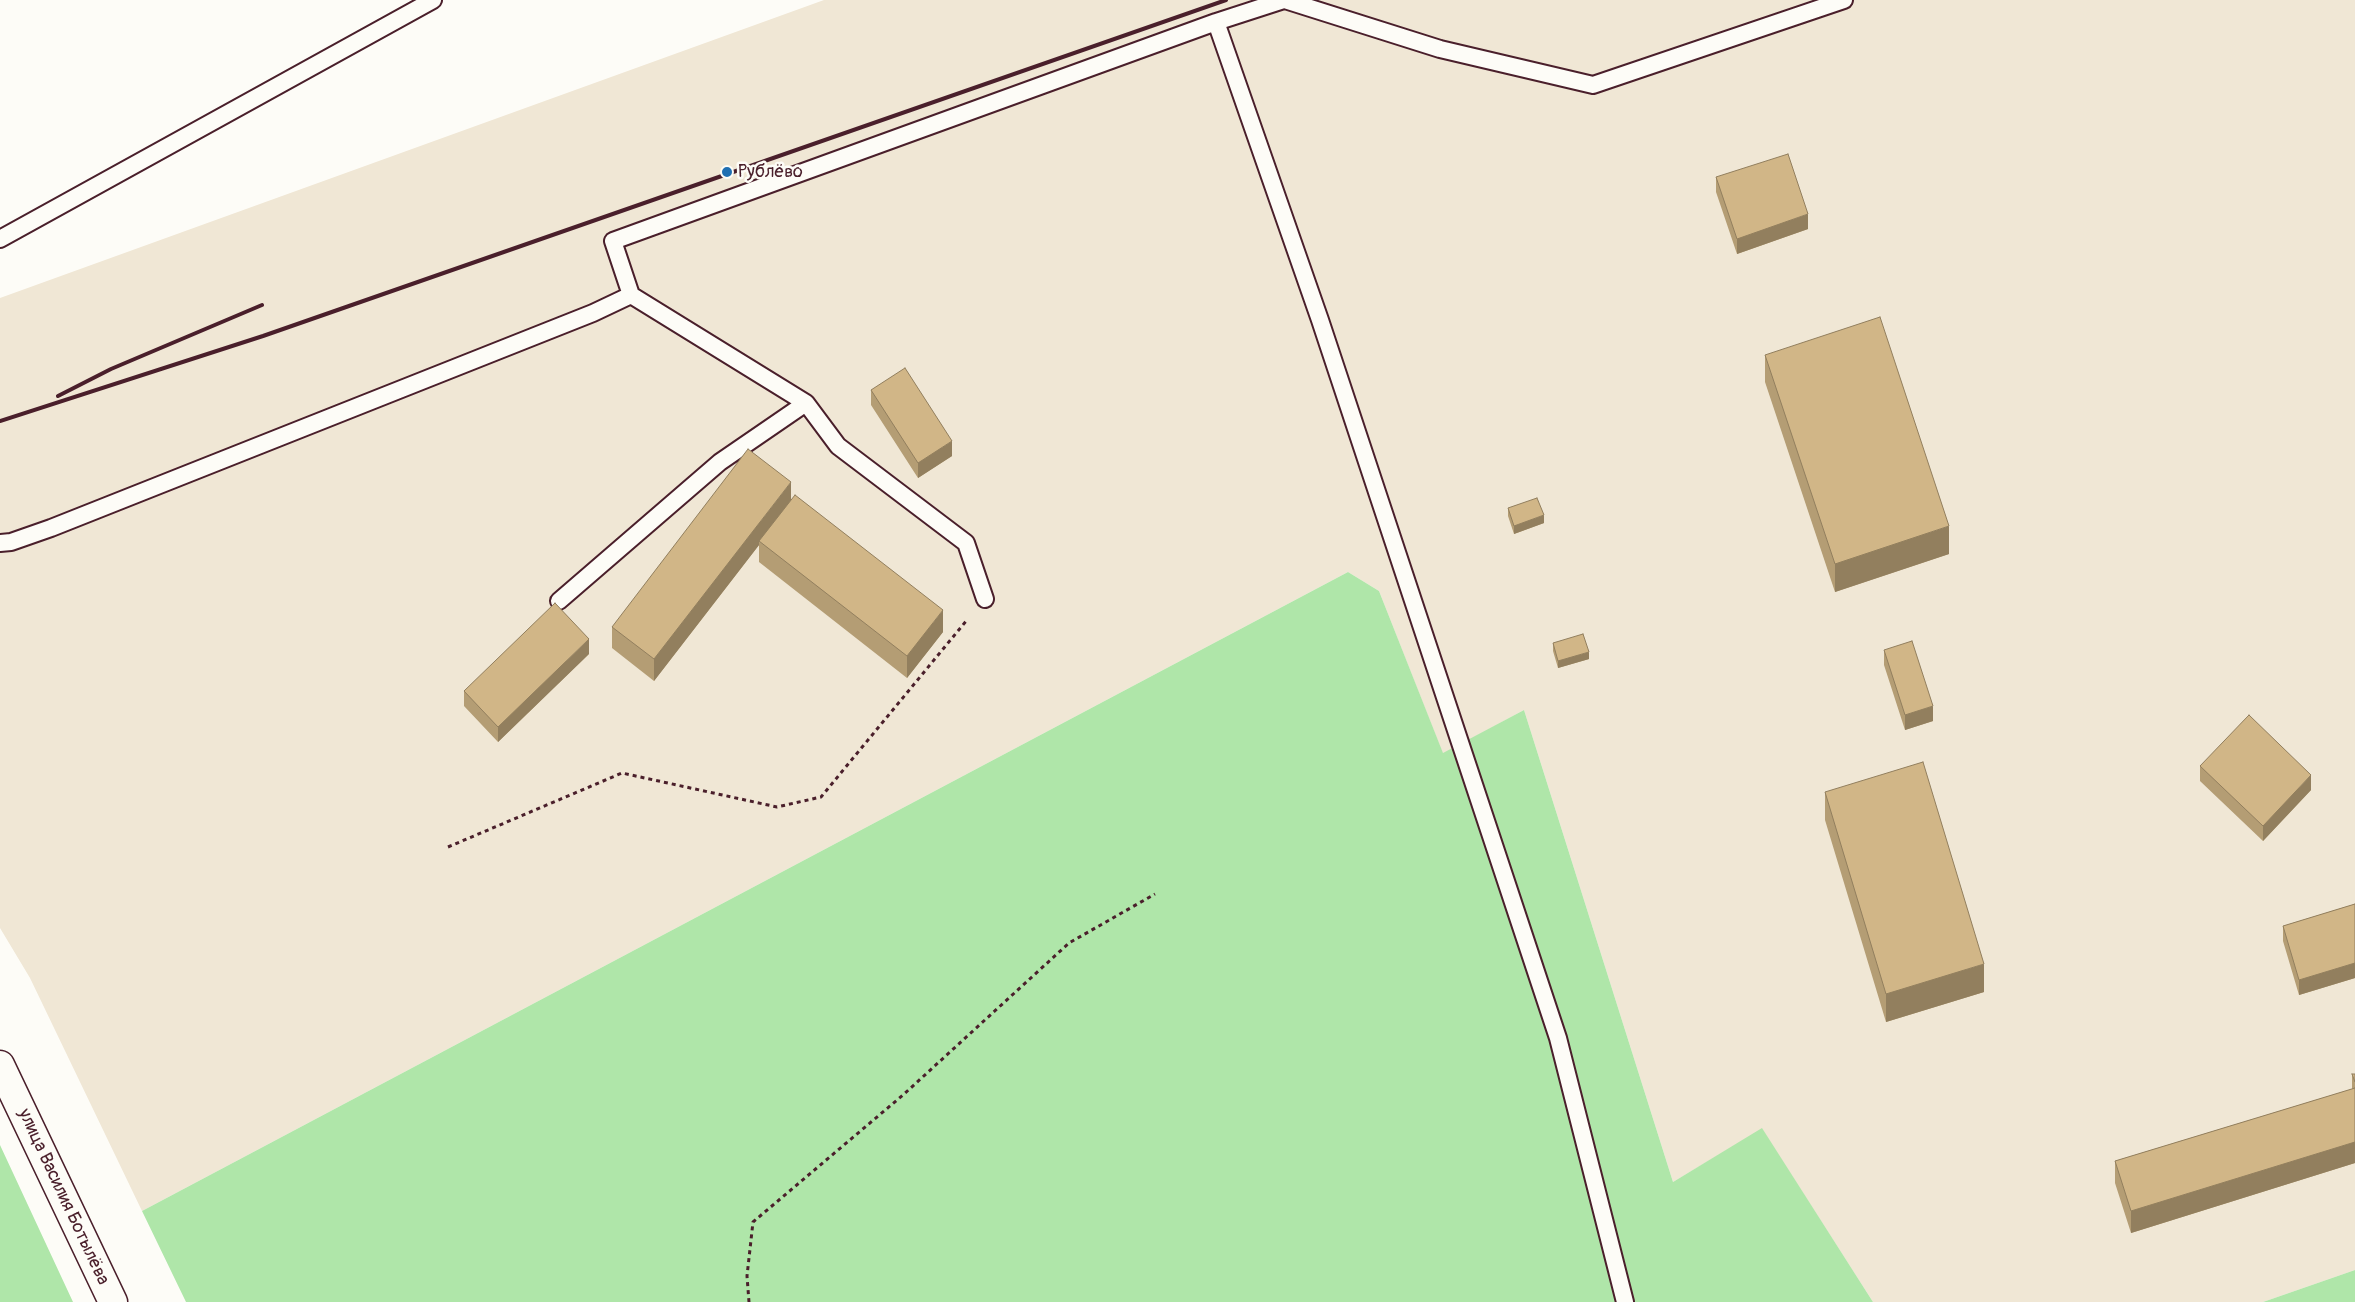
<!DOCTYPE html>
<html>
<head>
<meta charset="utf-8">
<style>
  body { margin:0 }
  canvas { display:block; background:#fdfcf7 }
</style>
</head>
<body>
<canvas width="2355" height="1302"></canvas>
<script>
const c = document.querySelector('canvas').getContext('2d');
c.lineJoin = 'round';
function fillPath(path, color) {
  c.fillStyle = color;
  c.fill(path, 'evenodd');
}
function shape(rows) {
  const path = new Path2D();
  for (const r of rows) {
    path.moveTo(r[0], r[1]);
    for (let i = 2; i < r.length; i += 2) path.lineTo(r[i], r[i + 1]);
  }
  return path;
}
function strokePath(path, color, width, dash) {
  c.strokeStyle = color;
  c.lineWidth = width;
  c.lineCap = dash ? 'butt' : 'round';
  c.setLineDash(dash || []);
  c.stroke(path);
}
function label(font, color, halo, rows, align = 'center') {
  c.font = font + ' Pangolin,sans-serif';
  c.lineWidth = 5;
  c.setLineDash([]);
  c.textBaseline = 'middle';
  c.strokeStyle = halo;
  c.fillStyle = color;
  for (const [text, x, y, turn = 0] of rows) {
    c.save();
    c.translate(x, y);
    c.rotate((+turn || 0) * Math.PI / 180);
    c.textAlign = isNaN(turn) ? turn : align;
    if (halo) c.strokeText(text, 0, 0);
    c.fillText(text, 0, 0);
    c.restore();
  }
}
fillPath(shape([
  [824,0,2355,0,2355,1270,2263,1302,1873,1302,1762,1129,1673,1182,1524,710,1443,754,1379,591,1348,572,142,1211,30,978,0,928,0,298]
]), '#f0e7d5');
fillPath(shape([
  [1348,572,1379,591,1443,753,1524,710,1673,1182,1762,1128,1873,1302,186,1302,142,1211],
  [0,1145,73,1302,0,1302],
  [2355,1270,2355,1302,2263,1302]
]), '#afe6a9');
const service = shape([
  [1285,0,1440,49,1593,85,1844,0],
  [1216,22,1320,320,1558,1038,1625,1302],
  [0,239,433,0],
  [0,543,11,542,51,528,593,313,631,295],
  [985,599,966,543,838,446,806,403,631,295,613,241,1216,22,1284,0],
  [559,601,720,462,806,403]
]);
const minor = shape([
  [0,1065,113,1302]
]);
strokePath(service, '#4a1f2b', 20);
strokePath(minor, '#4a1f2b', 31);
strokePath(shape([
  [448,847,622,773,777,807,821,797,967,620],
  [749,1302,747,1276,753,1222,903,1095,1069,943,1155,894]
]), '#4a1f2b', 3, [4, 4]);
strokePath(service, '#fdfcf7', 16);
strokePath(minor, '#fdfcf7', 28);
strokePath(shape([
  [58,396,111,369,262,305],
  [0,421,263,336,1226,0]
]), '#4a1f2b', 4);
fillPath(shape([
  [1716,177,1808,229,1737,254,1716,192],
  [1765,355,1949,554,1835,592,1765,382],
  [871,390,952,456,918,478,871,405],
  [791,500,943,632,907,678,759,562,759,545,654,681,612,648,612,627],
  [1508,508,1544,523,1514,534,1508,516],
  [1553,643,1589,659,1558,668,1553,651],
  [1884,650,1933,721,1905,730,1884,665],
  [589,654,498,742,464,706,464,691],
  [2200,766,2311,790,2263,841,2200,781],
  [1825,792,1984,992,1886,1022,1825,820],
  [2355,904,2355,978,2299,995,2283,941,2283,926],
  [2352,1074,2355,1074,2355,1163,2131,1233,2115,1183,2115,1161,2352,1089]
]), '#b49d74');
fillPath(shape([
  [1808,214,1808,229,1737,254,1737,239],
  [952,441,952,456,918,478,918,463],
  [791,482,791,504,759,541,759,545,654,681,654,659],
  [1544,515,1544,523,1514,534,1514,526],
  [1949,526,1949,554,1835,592,1835,564],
  [943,610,943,632,907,678,907,656],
  [589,639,589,654,498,742,498,727],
  [1589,652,1589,659,1558,668,1558,661],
  [1933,706,1933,721,1905,730,1905,715],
  [2311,775,2311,790,2263,841,2263,826],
  [2355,963,2355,978,2299,995,2299,980],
  [1984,964,1984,992,1886,1022,1886,994],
  [2355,1142,2355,1163,2131,1233,2131,1211]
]), '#927f5e');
const building = shape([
  [1788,154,1808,214,1737,239,1716,177,1788,154],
  [1880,317,1949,526,1835,564,1765,355,1880,317],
  [905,368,952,441,918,463,871,390,905,368],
  [748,449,791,482,654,659,612,627,748,449],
  [795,495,943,610,907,656,759,541,795,495],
  [1537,498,1544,515,1514,526,1508,508,1537,498],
  [555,603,589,639,498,727,464,691,555,603],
  [1583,634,1589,652,1558,661,1553,643,1583,634],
  [1912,641,1933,706,1905,715,1884,650,1912,641],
  [2249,715,2311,775,2263,826,2200,766,2249,715],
  [1923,762,1984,964,1886,994,1825,792,1923,762],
  [2355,904,2355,963,2299,980,2283,926,2355,904],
  [2352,1074,2355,1074,2355,1082,2352,1074],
  [2355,1088,2355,1142,2131,1211,2115,1161,2355,1088]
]);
fillPath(building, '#d1b687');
strokePath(building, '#927f5e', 1);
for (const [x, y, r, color] of [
  [727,172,6,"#1f6fb2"]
]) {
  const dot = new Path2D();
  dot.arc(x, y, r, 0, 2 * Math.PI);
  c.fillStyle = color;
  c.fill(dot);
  strokePath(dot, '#fdfcf7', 2);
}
label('18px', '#4a1f2b', '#fdfcf7', [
  ["Рублёво",738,172]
], 'left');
label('18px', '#4a1f2b', '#fdfcf7', [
  ["улица Василия Ботылёва",63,1197,65]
]);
</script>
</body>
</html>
